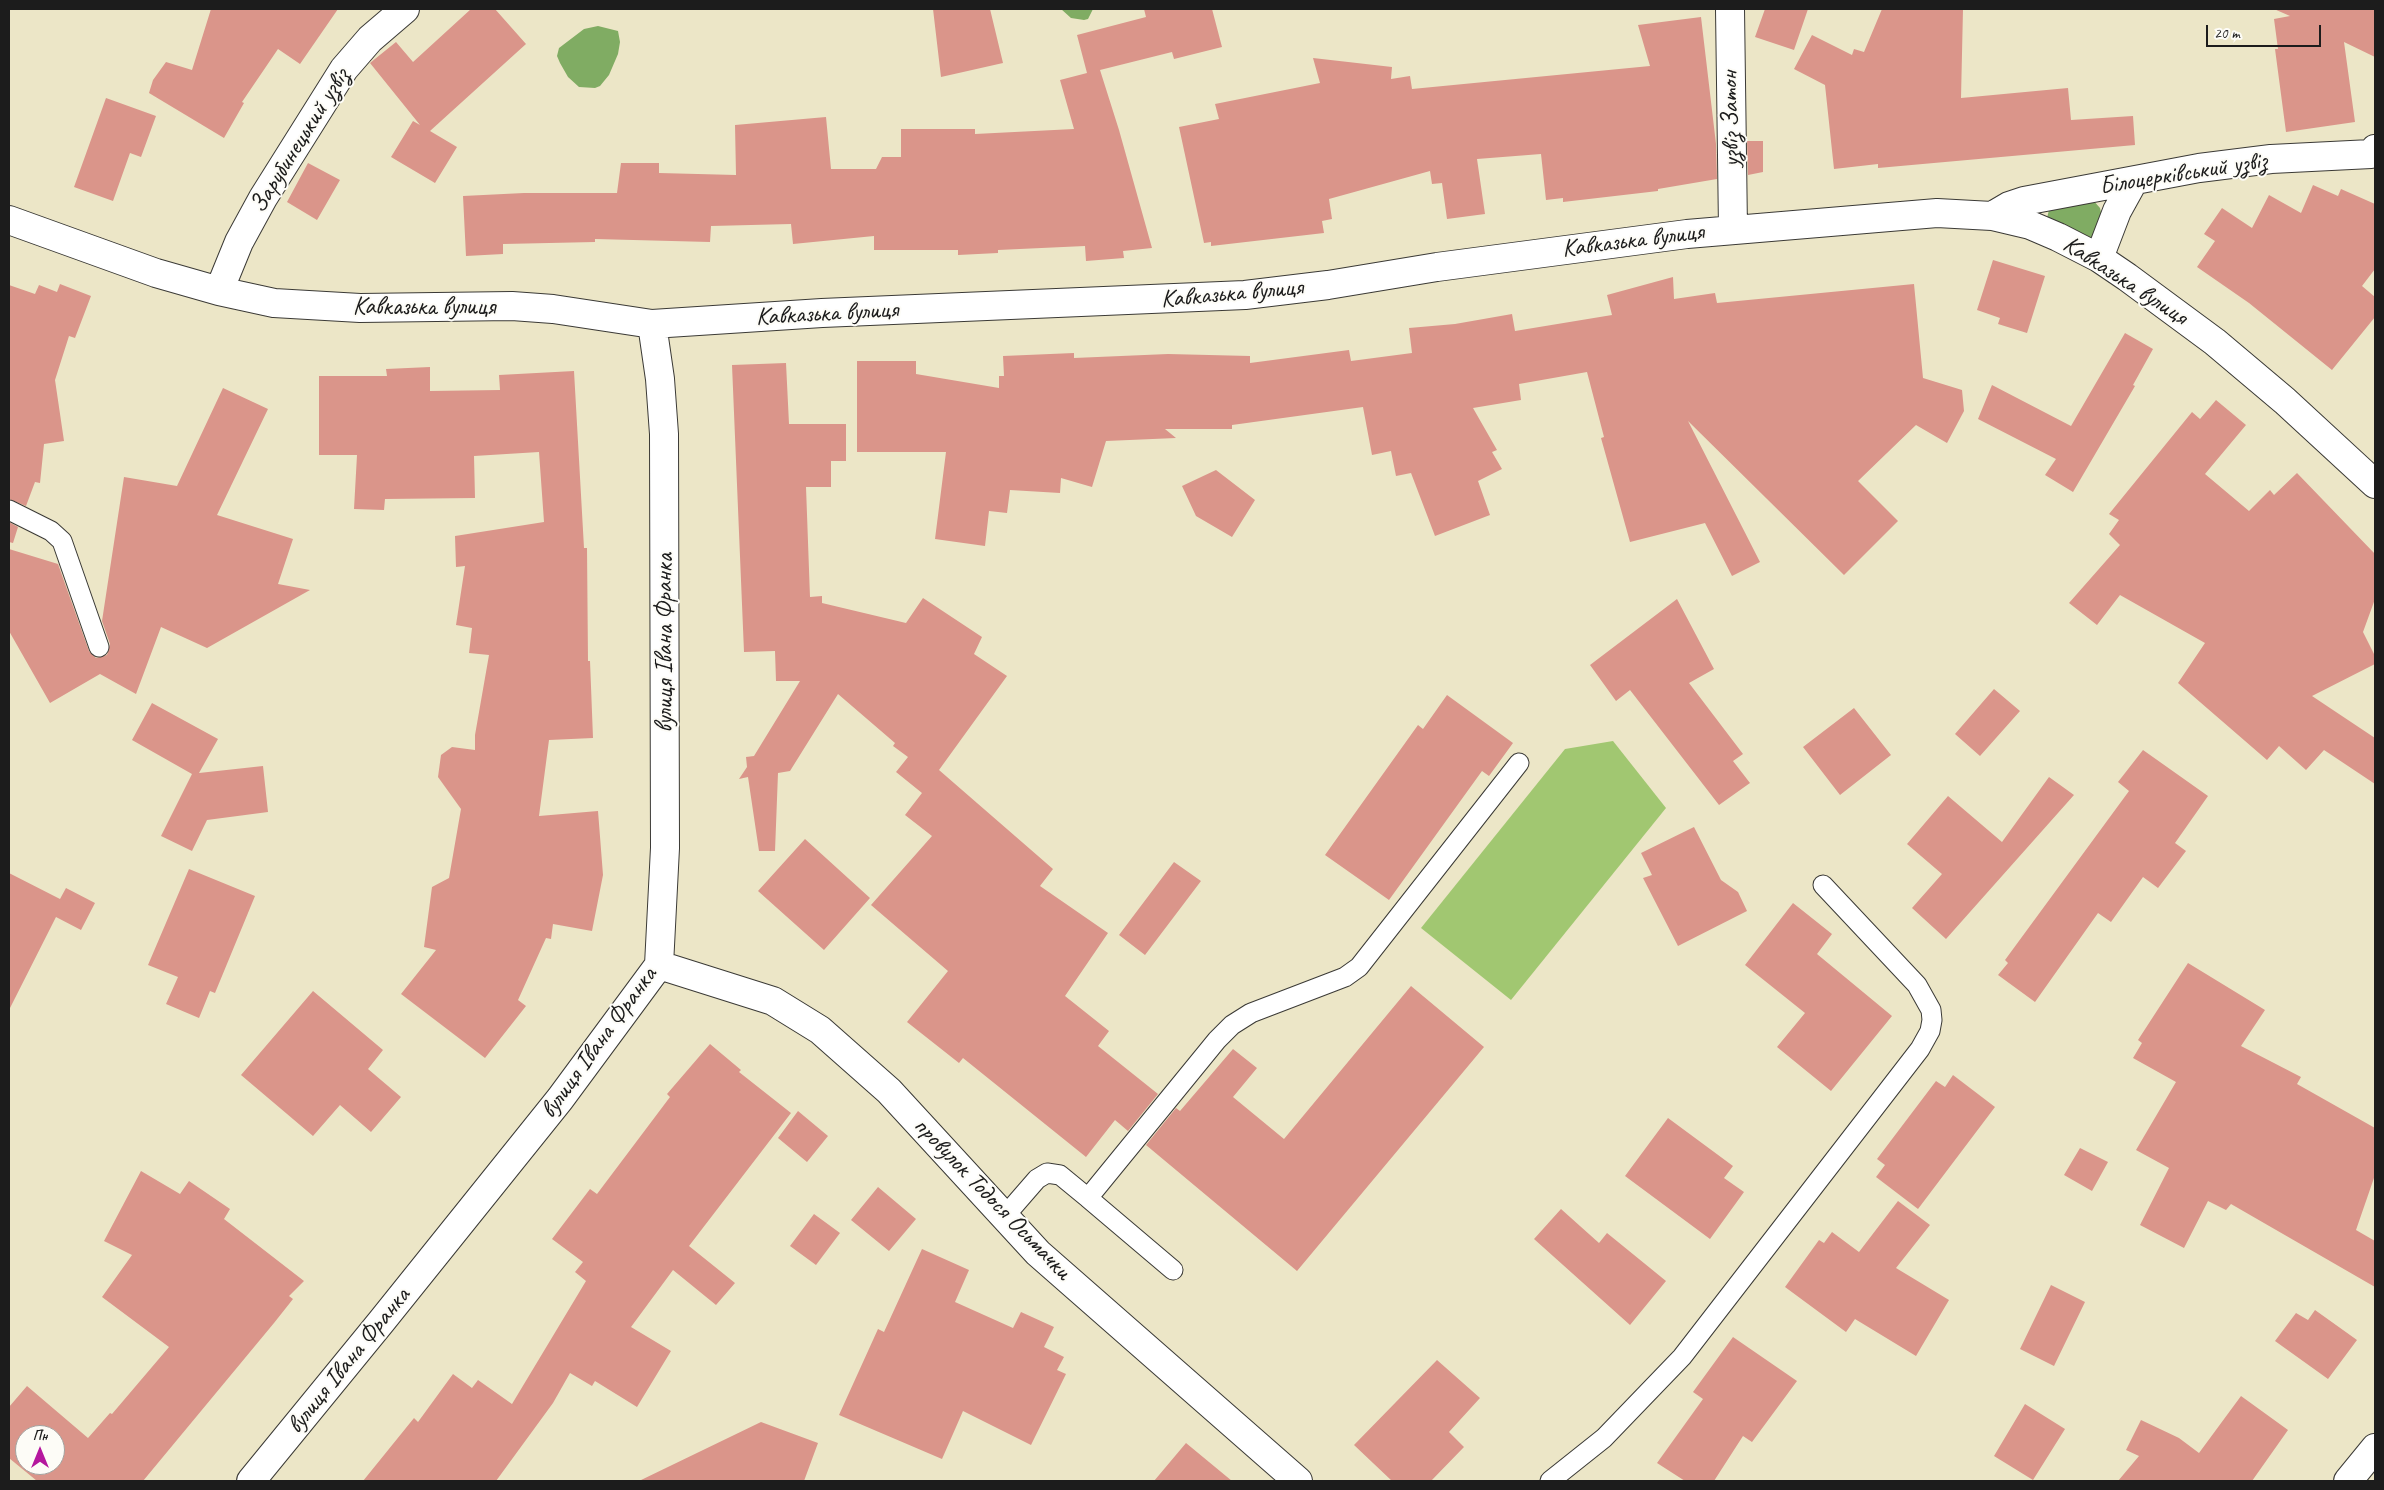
<!DOCTYPE html>
<html>
<head>
<meta charset="utf-8">
<style>
  body { margin:0 }
  #map { position:relative; width:2384px; height:1490px; overflow:hidden; background:#ece6c7; font-family:Caveat,sans-serif }
  canvas { display:block }
  .frame { position:absolute; inset:0; border:10px solid #1c1c1c; pointer-events:none }
  .north { position:absolute; left:15px; top:1425px; width:50px; height:50px; box-sizing:border-box; background:#fdfcf7; border:1px solid #a3a29f; border-radius:50%; rotate:0deg; font-size:14px; font-weight:700; line-height:20px; text-align:center; color:#1c1c1c }
  .north::after { content:''; display:block; margin:auto; width:18px; height:22px; background:#b5179e; clip-path:polygon(50% 0,100% 100%,50% 72%,0 100%) }
  .scale { position:absolute; left:2206px; top:25px; width:115px; height:22px; box-sizing:border-box; border:2px solid #1c1c1c; border-top:0; padding-left:6px; font-size:15px; line-height:18px; white-space:nowrap; color:#1c1c1c; -webkit-text-stroke:4px #fdfcf7; paint-order:stroke }
</style>
</head>
<body>
<div id="map">
<canvas width="2384" height="1490"></canvas>
<div class="frame"></div>
<div class="north">Пн</div>
<div class="scale">20 m</div>
</div>
<script>
const c = document.querySelector('canvas').getContext('2d');
c.lineJoin = 'round';
function fillPath(path, color) {
  c.fillStyle = color;
  c.fill(path, 'evenodd');
}
function shape(rows) {
  const path = new Path2D();
  for (const r of rows) {
    path.moveTo(r[0], r[1]);
    for (let i = 2; i < r.length; i += 2) path.lineTo(r[i], r[i + 1]);
  }
  return path;
}
function strokePath(path, color, width, dash) {
  c.strokeStyle = color;
  c.lineWidth = width;
  c.lineCap = dash ? 'butt' : 'round';
  c.setLineDash(dash || []);
  c.stroke(path);
}
function label(font, color, halo, rows, align = 'center') {
  c.font = font + ' Caveat,sans-serif';
  c.lineWidth = 4;
  c.setLineDash([]);
  c.textBaseline = 'middle';
  c.strokeStyle = halo;
  c.fillStyle = color;
  for (const [text, x, y, turn = 0] of rows) {
    c.save();
    c.translate(x, y);
    c.rotate((+turn || 0) * Math.PI / 180);
    c.textAlign = isNaN(turn) ? turn : align;
    if (halo) c.strokeText(text, 0, 0);
    c.fillText(text, 0, 0);
    c.restore();
  }
}
fillPath(shape([
  [1613,741,1666,808,1511,1000,1421,928,1565,749]
]), '#a1c771');
fillPath(shape([
  [1061,9,1093,9,1088,19,1084,20,1071,18],
  [598,26,618,31,620,42,618,54,609,75,600,86,595,88,579,87,568,77,560,63,557,56,559,48,584,29],
  [2092,199,2100,208,2103,221,2103,232,2090,240,2047,218,2049,210]
]), '#80ac63');
fillPath(shape([
  [211,9,338,9,300,64,278,49,242,102,244,103,224,138,149,93,153,80,166,62,192,70],
  [471,9,495,9,526,44,430,131,457,147,435,183,391,157,413,121,420,125,370,63,396,42,413,62],
  [933,9,990,9,1003,63,941,77],
  [1144,9,1212,9,1222,47,1174,59,1172,52,1100,70,1119,130,1152,248,1123,251,1124,258,1086,261,1085,246,998,250,998,253,958,255,958,250,874,250,874,236,793,244,791,224,711,226,710,242,595,239,595,242,503,244,503,254,466,256,463,196,524,193,617,193,621,163,659,163,659,173,736,175,735,125,826,117,831,169,876,169,882,157,901,157,901,129,975,129,975,134,1074,129,1060,80,1087,73,1077,35,1146,17],
  [1765,9,1808,9,1794,50,1755,37],
  [1882,9,1963,9,1961,98,2068,88,2071,120,2133,116,2135,145,1878,168,1878,164,1834,169,1825,85,1794,69,1812,35,1852,55,1854,49,1864,52],
  [2274,9,2375,9,2375,57,2344,42,2355,122,2286,132,2275,49,2278,49,2274,19,2290,16],
  [1701,17,1716,144,1717,179,1658,189,1658,191,1563,202,1563,198,1546,200,1541,154,1477,159,1485,214,1447,219,1442,183,1432,184,1430,171,1329,199,1332,219,1322,221,1324,233,1211,246,1211,242,1204,243,1179,127,1219,119,1215,104,1320,83,1313,58,1392,67,1391,79,1410,76,1412,89,1650,66,1638,25],
  [106,98,156,116,141,157,130,153,113,201,74,187],
  [1747,141,1763,141,1763,172,1748,175],
  [308,163,340,180,317,220,287,202],
  [2313,185,2338,196,2341,189,2375,204,2375,269,2362,286,2375,297,2375,317,2332,370,2249,303,2197,267,2215,241,2204,234,2222,208,2252,228,2269,195,2301,213],
  [1993,260,2045,276,2027,333,1998,324,2000,318,1977,310],
  [1673,277,1674,299,1715,293,1717,303,1914,284,1923,378,1962,390,1964,411,1947,443,1916,425,1858,481,1898,521,1844,575,1688,421,1760,562,1732,576,1705,523,1630,542,1601,438,1604,437,1587,372,1519,384,1521,400,1473,408,1497,450,1492,452,1502,469,1478,481,1490,515,1435,536,1411,473,1396,476,1391,451,1372,455,1363,407,1232,425,1232,429,1165,429,1176,438,1106,441,1092,487,1061,478,1060,493,1010,490,1007,513,989,511,985,546,935,539,946,452,857,452,857,361,916,361,916,374,999,388,999,376,1004,376,1003,356,1074,353,1074,358,1168,354,1250,356,1250,363,1349,350,1351,361,1412,353,1409,328,1455,324,1512,314,1515,331,1612,315,1607,295],
  [60,284,91,296,75,338,69,336,55,380,64,441,44,444,40,483,35,482,26,506,9,499,9,285,35,294,39,285,57,292],
  [2125,333,2153,349,2133,385,2135,386,2073,492,2045,475,2056,459,1978,419,1992,385,2071,426],
  [786,363,789,424,846,424,846,461,831,461,831,487,806,487,810,597,822,596,822,603,906,623,923,598,982,637,974,654,1007,676,939,770,1053,869,1040,886,1108,933,1065,996,1109,1031,1098,1046,1158,1094,1128,1131,1115,1120,1086,1157,963,1058,959,1063,907,1022,948,971,871,905,932,836,905,815,922,793,896,772,908,757,893,746,895,743,838,694,790,771,778,773,775,851,759,851,748,777,739,779,747,767,746,757,754,756,800,681,776,681,775,651,744,652,732,365],
  [430,367,430,391,500,390,499,375,574,371,584,548,587,548,588,661,590,661,593,738,549,740,539,816,598,811,603,875,592,931,553,924,551,939,546,938,518,1000,526,1006,485,1058,401,994,436,950,424,947,432,887,449,878,461,809,438,777,441,755,452,747,475,750,475,735,489,655,469,653,472,628,456,625,465,566,456,567,455,536,544,522,539,452,474,456,475,498,385,499,384,510,354,509,357,455,319,455,319,376,387,376,386,369],
  [223,388,268,409,217,515,293,539,278,584,310,590,207,648,161,627,136,694,100,674,50,703,9,631,9,549,58,564,89,651,96,658,107,655,110,644,102,621,124,477,177,486],
  [2216,400,2246,425,2205,474,2249,511,2270,490,2274,495,2297,473,2375,554,2375,599,2363,632,2375,656,2375,664,2312,696,2375,738,2375,784,2324,750,2306,770,2279,746,2267,760,2178,683,2205,643,2120,595,2097,625,2069,603,2120,545,2109,534,2119,520,2109,514,2192,412,2200,419],
  [1216,470,1255,500,1232,537,1196,516,1182,486],
  [9,522,18,527,13,543,9,542],
  [1677,599,1714,669,1689,683,1743,754,1733,761,1750,783,1719,805,1630,690,1616,701,1590,665],
  [1994,689,2020,711,1980,756,1955,734],
  [1447,695,1513,743,1489,776,1482,771,1389,900,1325,855,1418,725,1423,729],
  [152,703,218,739,199,773,263,766,268,812,207,820,192,851,161,836,192,774,132,740],
  [1854,708,1891,755,1840,795,1803,747],
  [2143,750,2208,796,2175,843,2186,851,2158,888,2143,877,2111,922,2098,913,2035,1002,1998,975,2008,963,2005,960,2129,791,2118,782],
  [2049,777,2074,795,1946,939,1912,908,1942,874,1907,844,1948,796,2002,842],
  [1694,827,1721,880,1738,892,1747,911,1678,946,1643,878,1652,875,1641,853],
  [805,839,870,898,824,950,758,891],
  [1174,862,1201,881,1145,955,1119,935],
  [189,869,255,896,215,993,210,991,199,1018,166,1004,178,977,148,965],
  [9,873,60,899,66,888,95,903,81,930,56,917,9,1010],
  [1793,903,1832,934,1817,954,1892,1016,1831,1091,1777,1047,1805,1013,1745,965],
  [2188,963,2265,1010,2241,1046,2301,1077,2297,1084,2375,1128,2375,1175,2356,1230,2375,1241,2375,1287,2231,1204,2226,1210,2208,1201,2184,1248,2140,1225,2169,1168,2136,1150,2176,1082,2133,1058,2142,1043,2138,1040],
  [1411,986,1484,1047,1297,1271,1146,1145,1176,1108,1180,1111,1233,1049,1257,1068,1233,1097,1284,1139],
  [313,991,383,1050,368,1069,401,1097,371,1132,340,1105,313,1136,241,1075],
  [710,1044,741,1070,739,1072,791,1113,689,1246,735,1283,716,1305,673,1270,631,1327,671,1351,637,1407,595,1381,592,1386,570,1373,553,1403,496,1481,363,1481,414,1418,418,1422,453,1374,472,1388,478,1380,512,1404,586,1281,575,1272,583,1262,552,1239,590,1189,597,1194,670,1097,667,1094],
  [1953,1075,1995,1107,1918,1209,1876,1177,1885,1165,1877,1159,1936,1081,1945,1087],
  [798,1111,828,1136,807,1162,778,1138],
  [1668,1118,1733,1166,1724,1178,1744,1192,1710,1239,1625,1176],
  [2080,1148,2108,1162,2092,1191,2064,1175],
  [141,1171,180,1194,189,1181,230,1209,224,1219,304,1281,289,1296,293,1299,274,1323,143,1481,37,1481,9,1458,9,1407,27,1386,88,1438,110,1413,112,1414,169,1347,102,1297,132,1255,104,1241],
  [25,1435,55,1435,55,1465,25,1465],
  [878,1187,916,1219,889,1251,851,1220],
  [1898,1201,1930,1225,1896,1268,1949,1300,1916,1356,1855,1319,1846,1332,1785,1287,1819,1240,1824,1243,1832,1232,1859,1252],
  [1561,1209,1599,1243,1607,1233,1666,1281,1630,1325,1534,1239],
  [814,1214,840,1233,816,1265,790,1246],
  [922,1249,969,1270,955,1302,1013,1328,1021,1312,1054,1327,1044,1347,1064,1357,1057,1370,1066,1374,1031,1445,963,1411,942,1459,839,1415,878,1329,884,1332],
  [2051,1285,2085,1302,2054,1366,2020,1349],
  [2315,1310,2357,1340,2328,1379,2275,1341,2296,1313,2308,1320],
  [1733,1337,1797,1381,1752,1442,1743,1436,1714,1481,1685,1481,1657,1463,1703,1399,1693,1392],
  [1437,1360,1480,1398,1449,1432,1464,1447,1431,1481,1392,1481,1354,1445],
  [2241,1396,2288,1430,2252,1481,2118,1481,2139,1456,2126,1450,2141,1420,2179,1438,2199,1453],
  [2025,1404,2065,1429,2033,1480,1994,1456],
  [761,1422,818,1443,804,1481,639,1481],
  [1186,1443,1232,1481,1154,1481]
]), '#da958a');
const lane = shape([
  [9,510,51,531,62,541,99,647],
  [1088,1198,1173,1270],
  [1004,1217,1037,1179,1047,1173,1060,1175,1088,1198,1217,1040,1232,1025,1251,1013,1345,977,1359,967,1519,763],
  [1550,1481,1604,1438,1682,1357,1920,1049,1930,1031,1932,1020,1931,1010,1917,985,1823,885]
]);
const street = shape([
  [1730,9,1733,229],
  [1992,216,2009,206,2024,201,2199,168,2271,159,2371,154,2375,149],
  [9,220,156,273,219,291,274,303,360,308,512,306,553,309,652,324,822,313,1245,295,1328,285,1437,267,1687,234,1937,213,1992,216,2030,225,2058,237,2099,258,2127,277,2215,342,2285,401,2375,484],
  [2099,258,2117,211,2133,182],
  [219,291,239,242,263,198,344,69,370,39,405,9],
  [659,965,773,1001,820,1030,889,1091,1038,1253,1298,1481],
  [251,1481,381,1322,560,1099,659,965,665,848,664,434,660,379,652,324],
  [2348,1481,2375,1448]
]);
strokePath(lane, '#3b3a36', 21);
strokePath(street, '#3b3a36', 30);
strokePath(lane, '#fff', 19);
strokePath(street, '#fff', 28);
label('25px', '#1c1c1c', '#fdfcf7', [
  ["узвіз Затон",1731,119,-91],
  ["Зарубинецький узвіз",300,141,-58],
  ["Білоцерківський узвіз",2183,174,-9],
  ["Кавказька вулиця",1633,241,-7],
  ["Кавказька вулиця",2125,281,33],
  ["Кавказька вулиця",1232,294,-5],
  ["Кавказька вулиця",424,307],
  ["Кавказька вулиця",827,314,-3],
  ["вулиця Івана Франка",665,643,-90],
  ["вулиця Івана Франка",599,1043,-54],
  ["провулок Тодося Осьмачки",992,1199,46],
  ["вулиця Івана Франка",349,1361,-51]
]);
</script>
</body>
</html>
